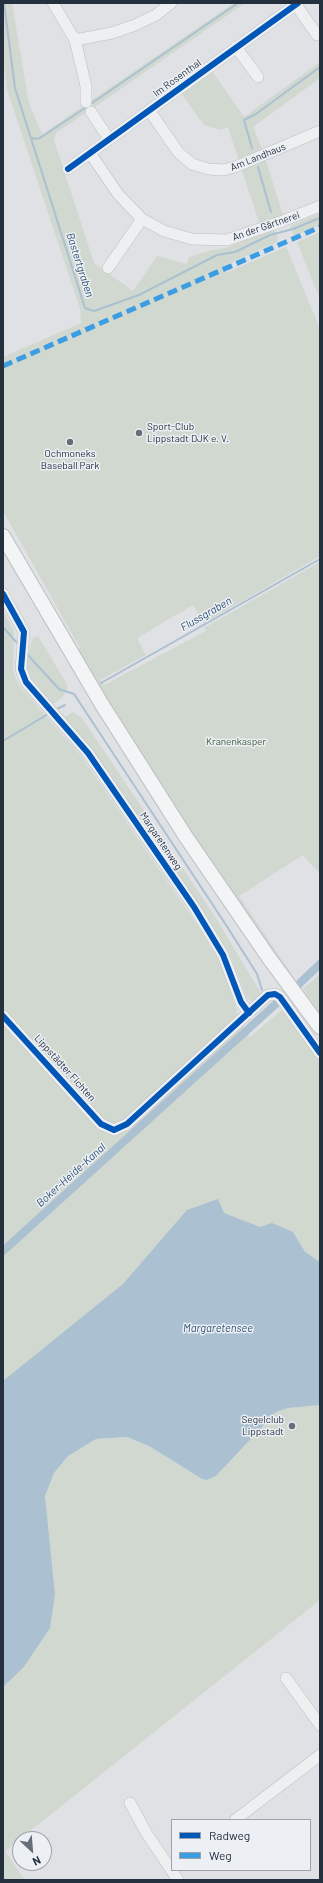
<!DOCTYPE html>
<html>
<head>
<meta charset="utf-8">
<style>
  body { margin:0 }
  #map { position:relative; width:323px; height:1883px; overflow:hidden; background:#dfe1e4; font-family:Barlow,sans-serif }
  canvas { display:block }
  .frame { position:absolute; inset:0; border:4px solid #25303e; pointer-events:none }
  .legend { position:absolute; left:171px; top:1819px; width:140px; height:52px; box-sizing:border-box; background:#ecf0f5; border:1px solid #9ca3ac; margin:0; padding:5px 7px; list-style:none; font-size:12px; color:#25303e }
  .legend li { display:flex; align-items:center; gap:8px; height:20px }
  .legend b { width:20px; border:1px solid #9ca3ac }
  .north { position:absolute; left:12px; top:1831px; width:40px; height:40px; box-sizing:border-box; background:#ecf0f5; border:1px solid #9ca3ac; border-radius:50%; rotate:154deg; font-size:11px; font-weight:700; line-height:16px; text-align:center; color:#25303e }
  .north::after { content:''; display:block; margin:auto; width:14px; height:18px; background:#666e78; clip-path:polygon(50% 0,100% 100%,50% 72%,0 100%) }
</style>
</head>
<body>
<div id="map">
<canvas width="323" height="1883"></canvas>
<div class="frame"></div>
<ul class="legend">
<li><b style="height:5px;background:#0057b8"></b>Radweg</li>
<li><b style="height:5px;background:#3c9de3"></b>Weg</li>
</ul>
<div class="north">N</div>
</div>
<script>
const c = document.querySelector('canvas').getContext('2d');
c.lineJoin = 'round';
function fillPath(path, color) {
  c.fillStyle = color;
  c.fill(path, 'evenodd');
}
function shape(rows) {
  const path = new Path2D();
  for (const r of rows) {
    path.moveTo(r[0], r[1]);
    for (let i = 2; i < r.length; i += 2) path.lineTo(r[i], r[i + 1]);
  }
  return path;
}
function strokePath(path, color, width, dash) {
  c.strokeStyle = color;
  c.lineWidth = width;
  c.lineCap = dash ? 'butt' : 'round';
  c.setLineDash(dash || []);
  c.stroke(path);
}
function label(font, color, halo, rows, align = 'center') {
  c.font = font + ' Barlow,sans-serif';
  c.lineWidth = 3;
  c.setLineDash([]);
  c.textBaseline = 'middle';
  c.strokeStyle = halo;
  c.fillStyle = color;
  for (const [text, x, y, turn = 0] of rows) {
    c.save();
    c.translate(x, y);
    c.rotate((+turn || 0) * Math.PI / 180);
    c.textAlign = isNaN(turn) ? turn : align;
    if (halo) c.strokeText(text, 0, 0);
    c.fillText(text, 0, 0);
    c.restore();
  }
}
fillPath(shape([
  [3,3,12,3,29,104,41,132,43,134,83,106,86,112,56,133,54,140,94,263,133,291,157,256,187,264,189,257,212,250,226,248,270,230,275,231,278,238,277,242,223,266,226,273,286,247,320,329,320,556,204,623,193,605,137,638,146,655,100,680,104,685,206,631,204,628,320,562,320,874,303,855,239,896,294,978,291,980,151,773,77,650,80,648,3,511,3,357,81,323,80,308,7,90,3,57],
  [234,3,245,3,93,108,92,100],
  [320,62,320,78,253,127,263,151,239,161,228,127,221,130,204,125,181,93,212,71,244,117],
  [265,158,283,215,260,225,241,168],
  [320,213,320,225,294,236,290,227,292,225],
  [320,232,320,299,297,242],
  [3,610,14,631,13,671,18,684,81,756,198,926,218,959,230,984,238,1016,250,1037,282,1010,320,1060,320,1264,3,1431],
  [38,636,68,686,63,697,53,704,31,678,27,668,27,660,33,638],
  [73,712,82,718,214,915,262,995,254,1002,247,998,229,953,198,905,92,750,65,717],
  [320,974,320,1013,303,989],
  [320,1405,320,1600,5,1851,25,1880,3,1880,3,1687,23,1668,55,1594,45,1496,54,1473,68,1456,96,1439,127,1437,149,1446,202,1479,207,1480,216,1476,276,1412,288,1408]
]), '#d0d8cf');
fillPath(shape([
  [218,1199,224,1213,260,1227,272,1223,293,1232,305,1252,320,1262,320,1405,288,1408,276,1412,216,1476,207,1480,202,1479,149,1446,127,1437,96,1439,68,1456,54,1473,45,1496,55,1594,50,1628,23,1668,3,1687,3,1381,123,1284,187,1210]
]), '#abc0d1');
strokePath(shape([
  [4,3,15,88,85,308,94,311,139,295,217,255,235,252,270,235,293,229,320,218],
  [92,103,238,3],
  [32,138,35,139,40,138,85,108],
  [252,148,244,120,256,114,320,67],
  [258,167,271,212],
  [3,627,18,644],
  [26,653,59,689,74,694,228,928,257,974,262,990],
  [101,683,320,559],
  [55,710,65,705],
  [3,741,48,714]
]), '#abc0d1', 2);
strokePath(shape([
  [299,984,320,964],
  [3,1251,278,1002]
]), '#abc0d1', 8);
const minor = shape([
  [53,3,75,40,86,86,86,102],
  [296,5,317,35],
  [75,40,112,33,135,25,156,15,171,3],
  [236,47,258,77],
  [149,110,178,152,192,164,208,169,223,170,235,167,320,131],
  [91,112,109,139],
  [90,153,118,194,142,219,164,231,192,239,227,240,280,222,320,206],
  [68,169,298,3],
  [108,268,142,219],
  [3,594,24,632,21,669,26,682,88,753,194,907,223,955,241,1002,249,1013],
  [3,1016,101,1124,114,1130,127,1124,268,995,275,994,280,997,320,1053],
  [286,1678,320,1725],
  [130,1803,147,1834,178,1880],
  [235,1820,320,1755]
]);
const major = shape([
  [3,536,101,703,186,837,269,958,320,1027]
]);
strokePath(minor, '#bdbfc2', 12);
strokePath(major, '#bbbec2', 16);
strokePath(minor, '#eeeff1', 11);
strokePath(major, '#f3f4f5', 14);
strokePath(shape([
  [3,366,320,227]
]), '#3c9de3', 5, [10, 5]);
strokePath(shape([
  [68,169,298,3],
  [3,594,24,632,21,669,26,682,88,753,194,907,223,955,241,1002,249,1013],
  [3,1016,101,1124,114,1130,127,1124,268,995,275,994,280,997,320,1053]
]), '#0057b8', 6);
for (const [x, y, r, color] of [
  [139,433,4,"#666e78"],
  [70,442,4,"#666e78"],
  [292,1426,4,"#666e78"]
]) {
  const dot = new Path2D();
  dot.arc(x, y, r, 0, 2 * Math.PI);
  c.fillStyle = color;
  c.fill(dot);
  strokePath(dot, '#ecf0f5', 1.5);
}
label('10px', '#25303e', '#ecf0f5', [
  ["Im Rosenthal",177,78,-36],
  ["Am Landhaus",258,157,-22],
  ["An der Gärtnerei",266,226,-19],
  ["Margaretenweg",161,841,56],
  ["Lippstädter Fichten",65,1068,48]
]);
label('10px', '#25303e', '#ecf0f5', [
  ["Sport-Club",147,427],
  ["Lippstadt DJK e. V.",147,439],
  ["Ochmoneks",70,454,"center"],
  ["Baseball Park",70,466,"center"],
  ["Segelclub",284,1420,"right"],
  ["Lippstadt",284,1432,"right"]
], 'left');
label('10px', '#3c5a32', '#ecf0f5', [
  ["Kranenkasper",236,742]
]);
label('italic 11px', '#2e5174', '#ecf0f5', [
  ["Bastertgraben",80,265,72],
  ["Flussgraben",206,614,-30],
  ["Boker-Heide-Kanal",71,1175,-42],
  ["Margaretensee",218,1328]
]);
</script>
</body>
</html>
